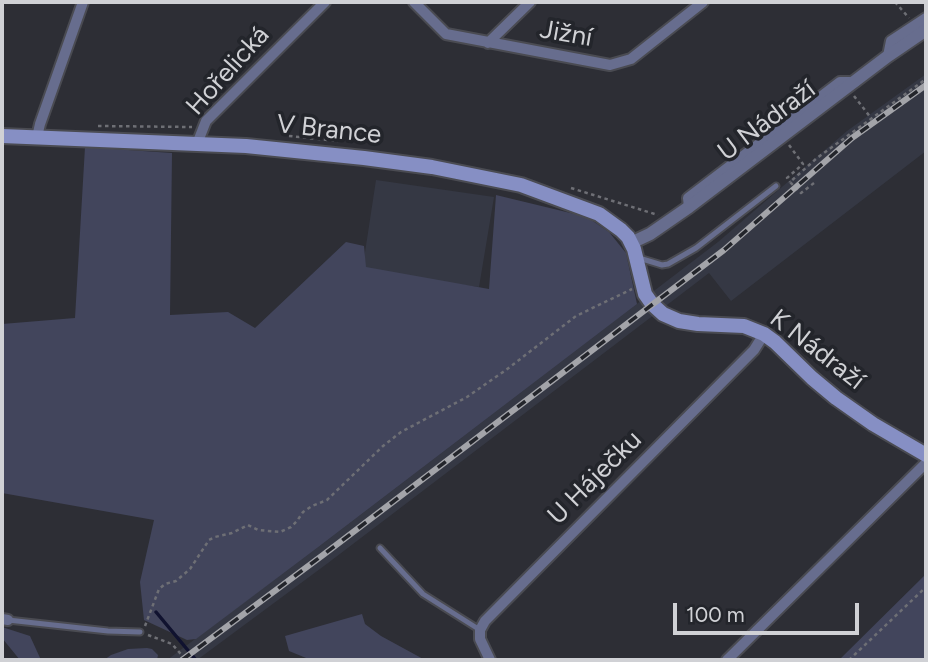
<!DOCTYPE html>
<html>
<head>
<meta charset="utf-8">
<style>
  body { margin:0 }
  #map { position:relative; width:928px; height:662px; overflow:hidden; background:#2d2e35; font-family:Figtree,sans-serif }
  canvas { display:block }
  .frame { position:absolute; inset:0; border:4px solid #d0d1d5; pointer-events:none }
  .scale { position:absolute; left:673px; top:603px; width:186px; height:32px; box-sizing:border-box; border:4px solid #d0d1d5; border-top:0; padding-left:9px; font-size:21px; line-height:24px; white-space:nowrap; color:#d0d1d5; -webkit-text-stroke:5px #23252b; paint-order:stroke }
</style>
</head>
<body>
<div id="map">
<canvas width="928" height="662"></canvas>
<div class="frame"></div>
<div class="scale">100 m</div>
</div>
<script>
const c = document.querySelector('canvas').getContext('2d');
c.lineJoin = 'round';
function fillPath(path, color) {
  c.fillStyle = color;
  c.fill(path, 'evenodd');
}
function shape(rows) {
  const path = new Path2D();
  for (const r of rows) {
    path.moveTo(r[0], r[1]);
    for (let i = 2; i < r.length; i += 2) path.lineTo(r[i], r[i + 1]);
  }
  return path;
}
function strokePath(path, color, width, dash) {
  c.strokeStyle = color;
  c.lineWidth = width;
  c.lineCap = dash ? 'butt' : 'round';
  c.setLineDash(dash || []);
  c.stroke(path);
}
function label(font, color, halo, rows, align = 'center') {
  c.font = font + ' Figtree,sans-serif';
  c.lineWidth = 7;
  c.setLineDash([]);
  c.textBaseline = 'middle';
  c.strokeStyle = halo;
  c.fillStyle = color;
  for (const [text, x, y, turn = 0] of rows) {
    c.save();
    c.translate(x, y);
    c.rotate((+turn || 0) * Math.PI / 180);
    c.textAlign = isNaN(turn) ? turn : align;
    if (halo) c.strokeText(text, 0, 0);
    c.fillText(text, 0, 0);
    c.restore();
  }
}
fillPath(shape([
  [926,74,926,151,731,301,709,273,328,563,197,660,167,660,317,548,718,242,847,131],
  [376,180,494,197,479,287,362,272]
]), '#353844');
fillPath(shape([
  [85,147,172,153,170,315,228,312,255,328,346,242,364,246,366,267,489,289,496,195,587,217,609,232,626,253,637,304,317,548,196,639,187,640,144,620,140,582,154,520,2,493,2,324,75,318],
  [926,574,926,660,839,660],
  [362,614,365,624,381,636,425,660,311,660,289,651,285,636],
  [2,627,30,636,41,660,20,660,2,638],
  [147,648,152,649,158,655,157,660,104,660,111,655,128,649]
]), '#42455c');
strokePath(shape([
  [156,612,196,660]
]), '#10122f', 3.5);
const service = shape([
  [639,258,662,265,668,264,696,248,776,186],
  [380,548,423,594,480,630],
  [8,620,108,631,140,632]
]);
const minor = shape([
  [414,2,446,34,610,65,631,59,703,2],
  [488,43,530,2],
  [888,56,891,41,926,18],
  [37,137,40,124,83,2],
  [197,144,206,121,325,2],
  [689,207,688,198,840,82,855,82],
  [2,619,8,620],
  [490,660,480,639,480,630,485,621,754,350,764,334],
  [727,660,926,463]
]);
const tertiary = shape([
  [631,243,650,234,689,207,888,56,926,30]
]);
const secondary = shape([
  [2,136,246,146,364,158,432,167,521,185,599,214,621,230,628,237,634,249,645,294,652,304,663,314,679,321,698,324,744,326,764,334,775,342,812,378,836,398,873,424,926,455]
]);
strokePath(service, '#4a4b52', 9);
strokePath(minor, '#4a4b52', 14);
strokePath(tertiary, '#4a4b52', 16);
strokePath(secondary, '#4a4b52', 18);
strokePath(shape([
  [895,2,909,18],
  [854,96,871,118],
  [98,126,192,127],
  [289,136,338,141],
  [789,145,803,164,787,178,790,182],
  [814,183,801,193,790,182,817,158,926,79],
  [571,188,658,215],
  [145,626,159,589,165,584,176,581,190,569,209,540,215,537,232,533,248,525,258,530,280,532,291,527,297,521,303,512,312,506,327,500,383,446,401,432,467,397,506,370,576,316,632,289],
  [148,635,172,644,186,660],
  [849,660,926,587]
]), '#6e6f75', 2.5, [3.5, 3.5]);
strokePath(service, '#676d8e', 5);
strokePath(minor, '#676d8e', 10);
strokePath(tertiary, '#676d8e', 12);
strokePath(secondary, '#868fc4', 14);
const rail = shape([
  [182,660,323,555,724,250,852,138,926,85]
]);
strokePath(rail, '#a3a4a9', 6);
strokePath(rail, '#23252b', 3.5, [10]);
label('26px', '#d0d1d5', '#23252b', [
  ["Jižní",566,34,10],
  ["Hořelická",228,71,-48],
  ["U Nádraží",767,121,-37],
  ["V Brance",329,130,6],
  ["K Nádraží",817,350,38],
  ["U Háječku",595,478,-45]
]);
</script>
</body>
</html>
